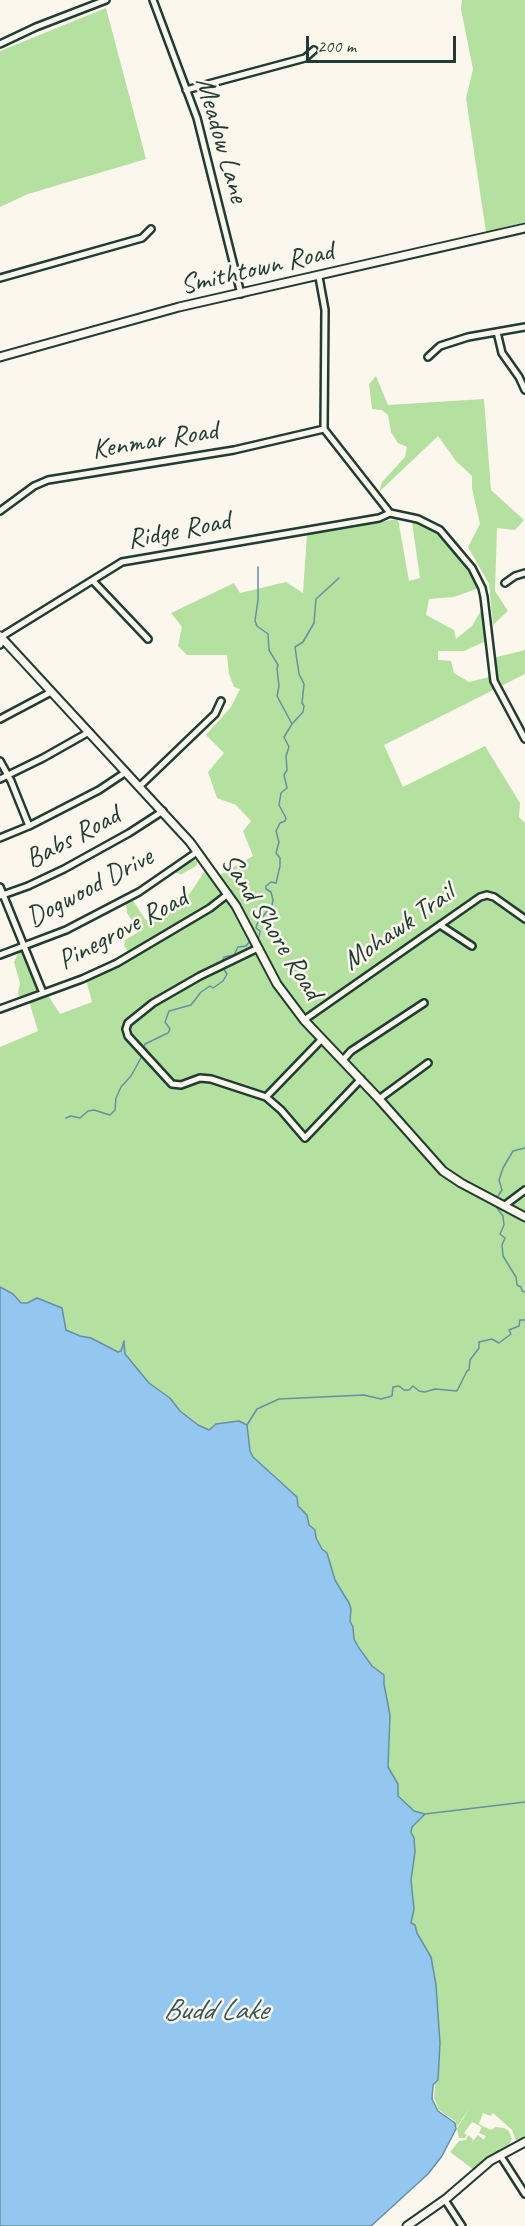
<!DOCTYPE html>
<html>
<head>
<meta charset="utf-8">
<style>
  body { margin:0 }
  #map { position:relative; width:525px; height:2226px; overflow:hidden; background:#fbf7ec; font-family:Caveat,sans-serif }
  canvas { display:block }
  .scale { position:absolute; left:306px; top:36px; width:150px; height:27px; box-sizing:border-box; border:3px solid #1f3d34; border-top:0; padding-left:8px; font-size:18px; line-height:21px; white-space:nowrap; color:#1f3d34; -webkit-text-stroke:4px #fbf7ec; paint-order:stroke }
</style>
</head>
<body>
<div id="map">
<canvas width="525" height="2226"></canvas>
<div class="scale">200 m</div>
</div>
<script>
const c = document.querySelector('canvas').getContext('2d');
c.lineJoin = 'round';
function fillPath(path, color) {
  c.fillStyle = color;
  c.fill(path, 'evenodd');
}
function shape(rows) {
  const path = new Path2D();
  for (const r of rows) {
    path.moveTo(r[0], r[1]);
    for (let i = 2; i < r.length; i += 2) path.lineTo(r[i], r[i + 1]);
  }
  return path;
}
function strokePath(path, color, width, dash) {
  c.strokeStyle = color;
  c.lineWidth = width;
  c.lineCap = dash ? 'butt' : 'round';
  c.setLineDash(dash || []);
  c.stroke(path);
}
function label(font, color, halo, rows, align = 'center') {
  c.font = font + ' Caveat,sans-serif';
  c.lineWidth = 5;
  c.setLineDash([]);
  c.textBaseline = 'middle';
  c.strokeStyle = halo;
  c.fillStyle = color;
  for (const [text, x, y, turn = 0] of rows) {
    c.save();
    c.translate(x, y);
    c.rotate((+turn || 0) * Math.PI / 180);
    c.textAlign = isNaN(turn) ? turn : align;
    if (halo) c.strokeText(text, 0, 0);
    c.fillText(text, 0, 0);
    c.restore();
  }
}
fillPath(shape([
  [462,0,525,0,525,222,486,232,466,98,473,69,461,9],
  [106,8,146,159,28,194,0,207,0,51],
  [376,376,388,405,484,399,491,490,524,520,515,530,497,528,495,591,508,611,493,625,489,584,468,547,480,524,472,488,472,476,456,461,438,436,379,492,382,482,405,457,407,447,398,443,391,432,388,415,382,410,372,409,369,384],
  [398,519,409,581,420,578,412,522,426,526,444,536,479,588,454,597,429,599,426,615,454,630,456,639,472,626,483,607,486,641,464,651,438,651,438,660,451,661,454,673,469,682,493,676,493,658,525,650,525,674,384,745,403,787,485,746,520,803,519,817,525,823,525,2139,517,2143,512,2130,493,2113,491,2116,483,2113,479,2124,491,2130,496,2127,504,2128,509,2131,512,2139,507,2148,486,2160,474,2170,450,2152,459,2141,466,2140,468,2135,473,2139,472,2142,478,2135,484,2140,486,2136,479,2133,482,2127,472,2122,464,2133,467,2135,465,2138,459,2138,457,2129,470,2107,457,2127,455,2121,439,2110,434,2098,435,2085,438,2081,440,2043,436,1985,431,1957,417,1933,415,1925,411,1923,414,1909,411,1880,415,1852,414,1838,411,1832,412,1827,424,1814,414,1811,398,1796,398,1784,388,1767,390,1715,384,1684,384,1675,372,1666,354,1639,353,1627,350,1621,351,1609,349,1603,335,1580,327,1553,322,1549,316,1538,315,1530,309,1525,307,1515,298,1506,297,1497,253,1457,250,1451,247,1425,230,1423,216,1424,209,1430,198,1425,180,1411,170,1398,149,1383,125,1354,123,1344,121,1351,118,1352,91,1338,80,1336,66,1330,62,1308,37,1298,26,1303,21,1303,0,1287,0,1047,38,1031,29,1001,47,994,60,1014,92,1002,86,980,129,959,206,915,235,895,220,875,253,856,243,831,251,821,236,805,217,798,208,772,224,753,206,735,231,707,240,689,234,687,229,674,227,655,187,655,178,646,182,627,171,613,234,583,240,593,286,582,303,593,307,534],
  [191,860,198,861,196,866,182,874,175,873],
  [205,871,221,892,217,901,129,953,124,945,125,940,137,933,138,930,127,913,126,901,132,899,145,919,149,922,184,903,183,901,170,902,173,898,186,896,190,893],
  [20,949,23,950,38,986,35,993,20,999,18,993,20,983,14,962]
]), '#b4e19f');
const water = shape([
  [0,1287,13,1294,21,1303,27,1303,37,1298,62,1308,66,1330,80,1336,91,1338,118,1352,121,1351,124,1341,125,1354,149,1383,170,1398,180,1411,198,1425,209,1430,216,1424,239,1421,247,1425,250,1451,253,1457,297,1497,298,1506,307,1515,309,1525,315,1530,316,1538,322,1549,327,1553,335,1580,349,1603,351,1609,350,1621,353,1627,354,1639,359,1648,372,1666,384,1675,384,1684,390,1715,388,1767,398,1784,398,1796,414,1811,425,1814,412,1827,411,1832,414,1838,415,1852,411,1880,414,1909,411,1923,415,1925,417,1933,431,1957,436,1985,440,2043,438,2080,433,2085,432,2099,438,2111,455,2123,456,2129,442,2156,428,2174,371,2226,0,2226,0,1287]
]);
fillPath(water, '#93c7f0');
strokePath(water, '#6590a5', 1.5);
strokePath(shape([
  [258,567,258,600,255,621,257,626,268,634,269,650,278,665,277,669,279,686,277,696,292,724,284,737,289,747,286,756,287,770,284,775,287,788,281,793,279,805,286,818,285,821,280,823,276,831,279,842,276,853,280,858,280,866,276,883,271,882,266,886,266,889,271,892,273,900,272,905,257,924,256,928,260,931,259,937],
  [292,724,303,712,304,706,302,703,304,684,299,674,295,647,303,642,314,623,316,599,339,578],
  [222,962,224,957,234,955,238,947,246,946,250,941],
  [147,1050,144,1047,145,1044,168,1033,170,1029,165,1022,169,1011,191,1005,201,992,210,986,213,988,223,981,227,974,223,968],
  [66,1118,71,1116,80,1118,88,1111,94,1110,110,1115,115,1110,116,1098,121,1087,131,1076,142,1056],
  [498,1196,502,1190,499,1180,503,1168,513,1151,525,1148],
  [497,1208,503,1216,504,1225,500,1234,505,1238,502,1245,503,1256,516,1277,517,1285,521,1287,522,1291,525,1292],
  [247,1425,257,1409,279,1399,364,1395,381,1399,392,1396,393,1387,399,1386,404,1390,409,1390,413,1386,419,1391,425,1392,435,1389,457,1391,467,1371,469,1370,470,1360,479,1348,479,1342,492,1339,499,1343,511,1334,509,1330,519,1326,520,1320,525,1320],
  [425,1814,525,1802]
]), '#6590a5', 1.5);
const street = shape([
  [153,0,197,118,241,294],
  [0,44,36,27,106,0],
  [186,90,305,58,314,50],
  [319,277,325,310,324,429,390,513,418,519,440,530,472,568,482,588,484,597,494,681,525,739],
  [0,278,142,238,151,229],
  [497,332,502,353,519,377,525,390],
  [428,357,440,346,468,337,525,327],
  [0,511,34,486,48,480,234,450,324,429],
  [93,581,148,639],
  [505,583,515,576,525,573],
  [0,645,4,635,122,562,379,518,390,513],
  [0,719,51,692],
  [0,761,11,781,29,826],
  [0,779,43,758,89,732],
  [140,786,215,714,221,701],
  [0,838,29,826,99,790,126,772],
  [0,887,43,993],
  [0,896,28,886,64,869,129,833,163,811],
  [440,925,472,946],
  [258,948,200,976,153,1003,128,1023,126,1029,128,1036,172,1084,181,1085,200,1078,211,1079,266,1097,281,1110,305,1138,361,1079],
  [0,955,66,930,139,892,197,852],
  [0,1009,82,979,117,963,210,908,228,894],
  [304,1020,480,897,487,895,494,897,525,919],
  [343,1060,351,1051,424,1003],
  [266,1097,322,1039],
  [379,1099,428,1063],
  [505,1205,525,1190],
  [500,2155,525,2194],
  [445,2200,462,2226]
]);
const secondary = shape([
  [0,357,179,307,525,228],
  [0,636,190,842,236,906,277,984,304,1020,379,1099,443,1171,461,1183,525,1217],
  [407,2226,447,2198,490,2161,525,2142]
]);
strokePath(street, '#1f3d34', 10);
strokePath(secondary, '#1f3d34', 11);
strokePath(street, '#fbf7ec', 5);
strokePath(secondary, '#fbf7ec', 7);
label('28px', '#1f3d34', '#fbf7ec', [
  ["Meadow Lane",221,140,74],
  ["Smithtown Road",257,269,-13],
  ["Kenmar Road",155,441,-9],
  ["Ridge Road",179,531,-11],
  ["Babs Road",73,838,-28],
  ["Dogwood Drive",90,888,-28],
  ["Sand Shore Road",271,927,58],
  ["Mohawk Trail",399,928,-35],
  ["Pinegrove Road",123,930,-28]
]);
label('italic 30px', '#36595a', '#fbf7ec', [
  ["Budd Lake",215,2011]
]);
</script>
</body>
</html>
